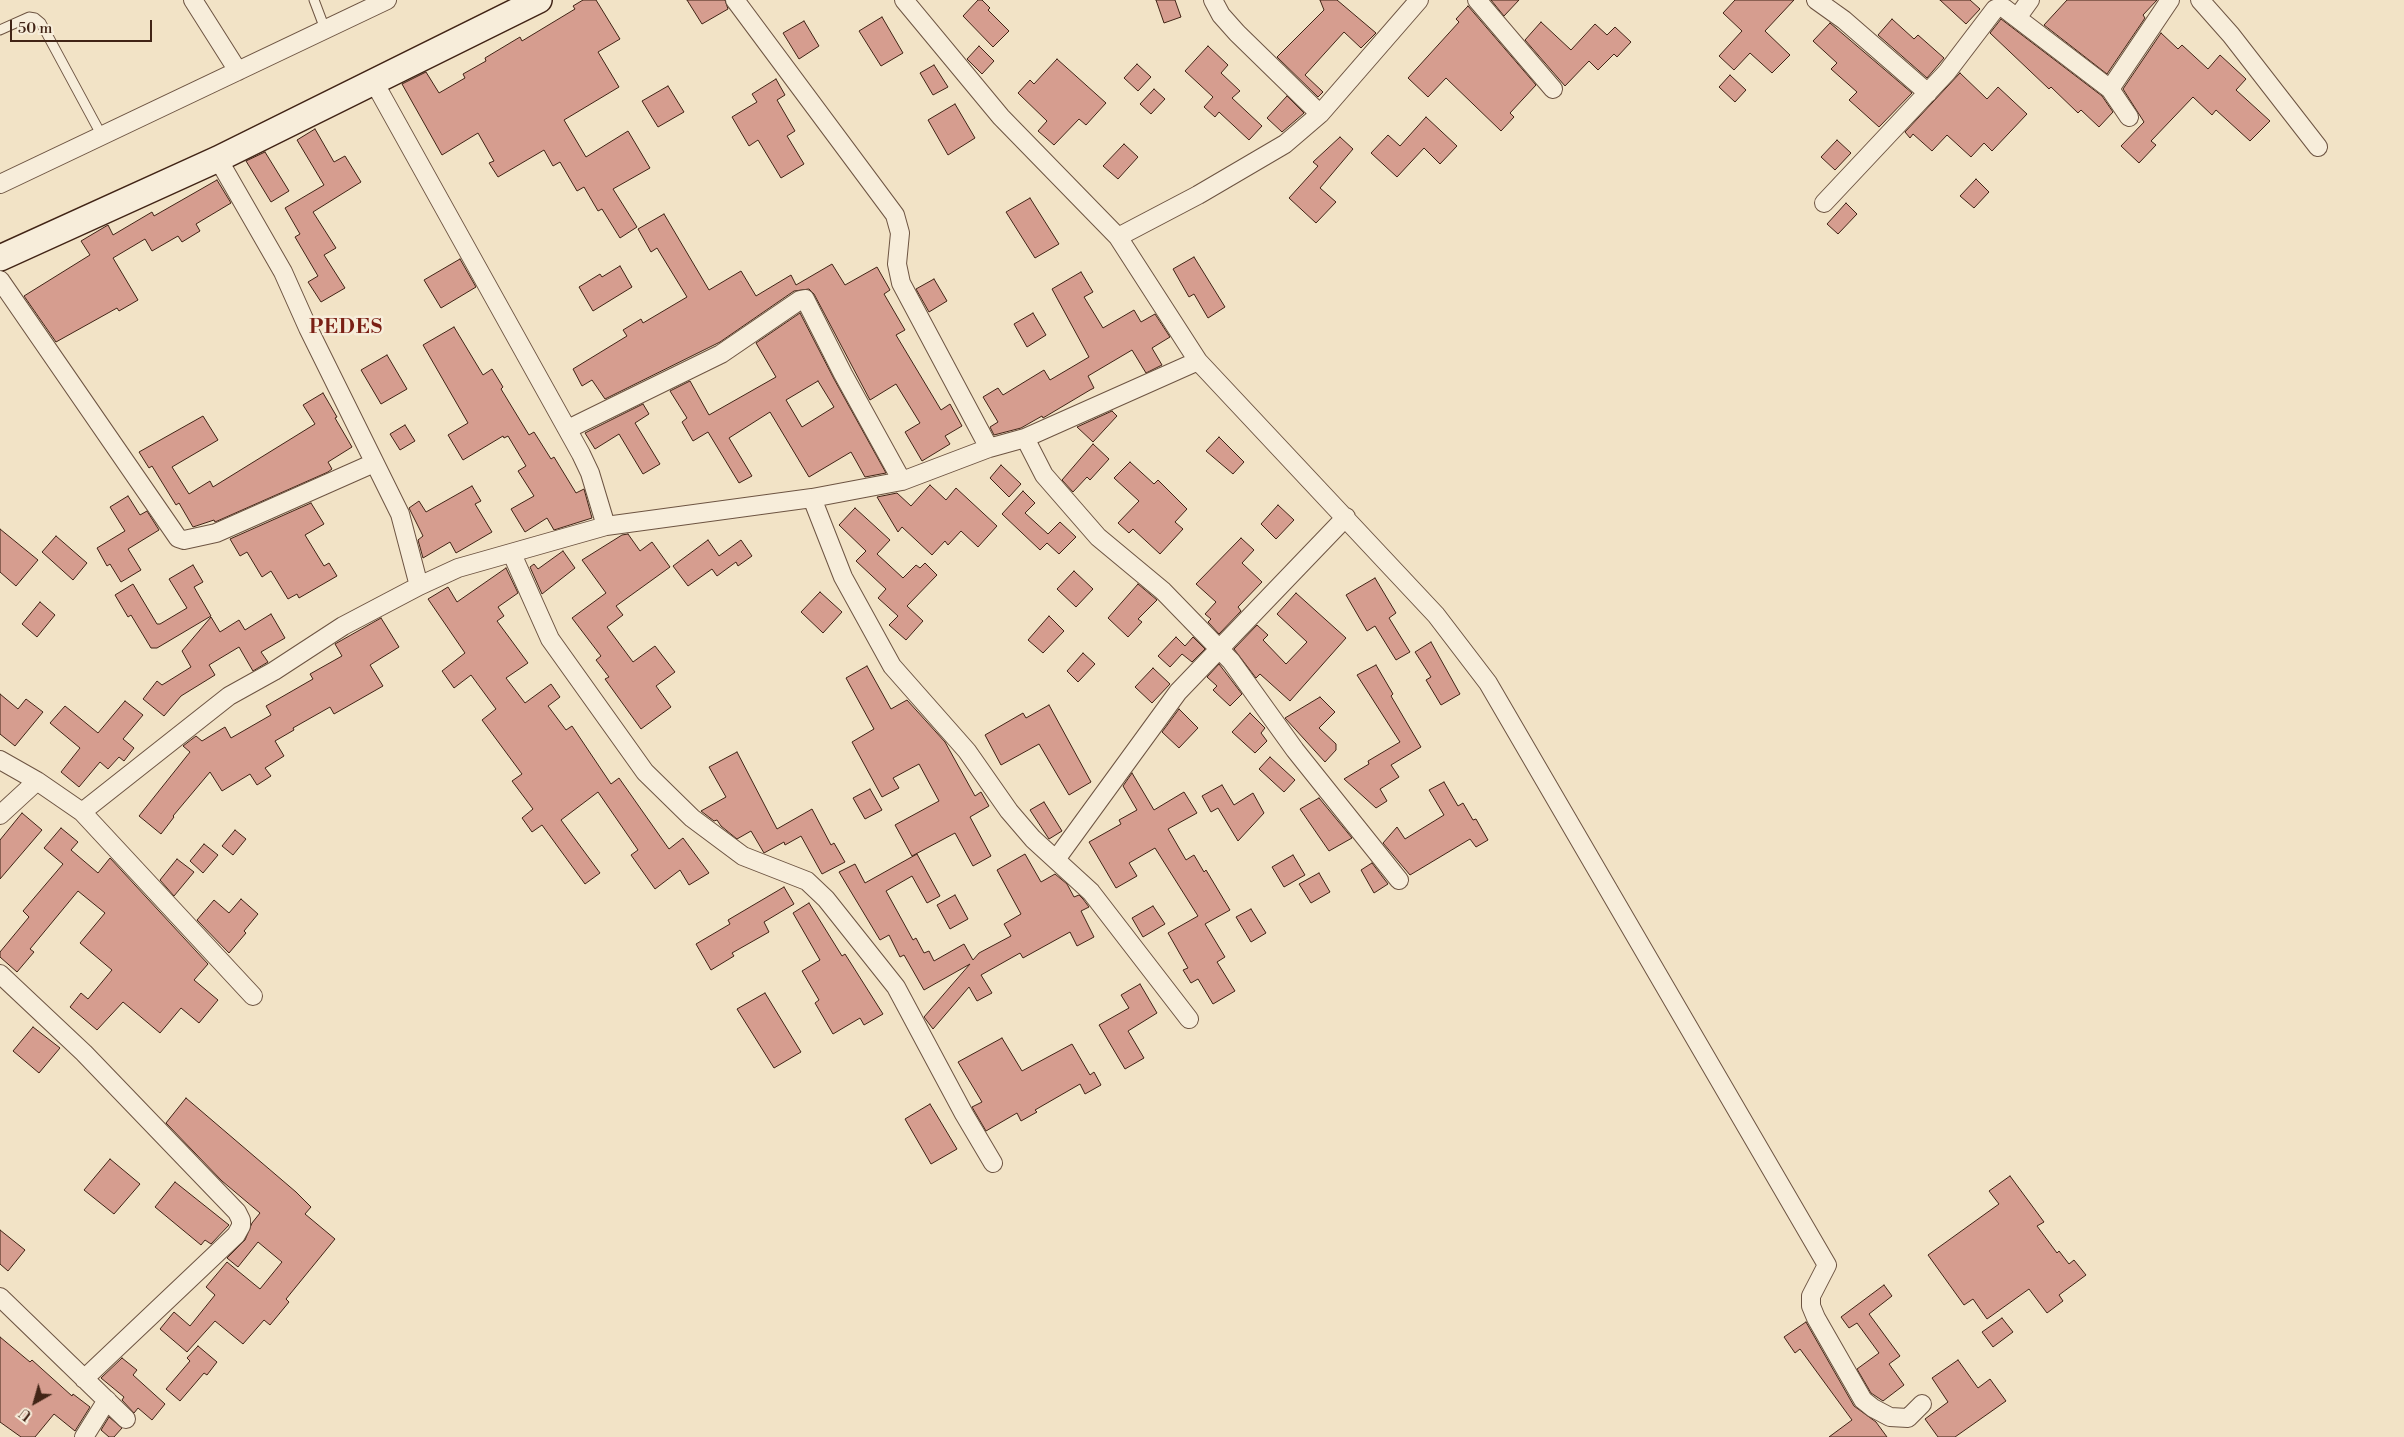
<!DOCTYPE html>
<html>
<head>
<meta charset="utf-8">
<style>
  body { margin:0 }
  #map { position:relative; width:2404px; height:1437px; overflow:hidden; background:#f2e3c6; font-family:"Libre Bodoni",serif }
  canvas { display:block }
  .north { position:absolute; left:10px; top:1377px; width:50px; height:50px; -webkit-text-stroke:4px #f7edda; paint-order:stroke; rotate:218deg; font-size:14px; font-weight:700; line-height:20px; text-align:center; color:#412416 }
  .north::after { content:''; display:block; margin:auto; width:18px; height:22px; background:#412416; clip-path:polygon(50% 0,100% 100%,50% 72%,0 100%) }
  .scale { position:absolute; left:10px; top:20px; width:142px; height:22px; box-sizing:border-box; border:2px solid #412416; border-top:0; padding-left:6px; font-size:15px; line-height:18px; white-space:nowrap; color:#412416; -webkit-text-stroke:4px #f7edda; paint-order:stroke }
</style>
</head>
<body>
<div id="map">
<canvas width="2404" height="1437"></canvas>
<div class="north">U</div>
<div class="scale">50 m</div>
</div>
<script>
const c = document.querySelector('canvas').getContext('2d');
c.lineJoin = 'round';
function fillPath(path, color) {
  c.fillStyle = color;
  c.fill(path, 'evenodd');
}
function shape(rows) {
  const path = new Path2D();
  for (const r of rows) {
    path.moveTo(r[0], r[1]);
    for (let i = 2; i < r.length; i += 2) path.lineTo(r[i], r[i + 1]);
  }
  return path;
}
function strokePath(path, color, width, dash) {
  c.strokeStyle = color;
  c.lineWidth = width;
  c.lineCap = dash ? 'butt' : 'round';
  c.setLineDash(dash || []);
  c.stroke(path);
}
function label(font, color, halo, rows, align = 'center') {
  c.font = font + ' "Libre Bodoni",serif';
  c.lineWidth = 5;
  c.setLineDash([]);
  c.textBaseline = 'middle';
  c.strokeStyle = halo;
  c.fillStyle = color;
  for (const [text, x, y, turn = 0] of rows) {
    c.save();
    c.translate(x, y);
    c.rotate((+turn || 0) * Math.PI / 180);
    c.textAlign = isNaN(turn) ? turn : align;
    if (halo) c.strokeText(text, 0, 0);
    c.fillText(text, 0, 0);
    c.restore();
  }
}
const building = shape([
  [583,0,596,0,620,39,598,52,619,87,564,120,586,157,628,131,650,168,613,189,637,227,620,238,602,209,598,211,584,187,577,191,560,162,553,166,544,150,498,177,489,163,494,161,478,133,442,155,402,84,426,72,439,93,465,78,463,74,486,61,485,58,520,37,522,41,575,9,573,6,583,0],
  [687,0,725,0,728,9,702,24,687,0],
  [978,0,982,0,990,8,988,10,1009,31,993,47,963,16,978,0],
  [1156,0,1175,0,1181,17,1164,23,1156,0],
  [1320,0,1337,0,1376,33,1361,48,1344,32,1305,75,1323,92,1318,97,1277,57,1324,10,1320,0],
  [1491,0,1519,0,1504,16,1491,0],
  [1735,0,1794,0,1765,31,1790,55,1772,73,1750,53,1734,70,1719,56,1742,31,1723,13,1735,0],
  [1940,0,1970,0,1980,9,1966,24,1940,0],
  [2067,0,2157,0,2143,15,2145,18,2107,74,2044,25,2067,0],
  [1468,6,1536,85,1510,113,1514,117,1501,131,1446,78,1428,97,1408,78,1459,22,1456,19,1468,6],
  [882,17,903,53,881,66,859,31,882,17],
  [1892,19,1914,39,1918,35,1944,58,1927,78,1878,35,1892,19],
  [2001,19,2102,96,2113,112,2099,127,2081,110,2078,113,2051,87,2049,89,1990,33,2001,19],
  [804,21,819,46,799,59,783,33,804,21],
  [1541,22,1571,50,1595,24,1607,35,1615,27,1631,42,1617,57,1614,54,1598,70,1589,61,1565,86,1525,40,1541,22],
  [1830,23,1912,93,1879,127,1849,100,1857,92,1831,69,1837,63,1813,41,1830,23],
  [2161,33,2178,49,2182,45,2208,69,2220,55,2246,79,2236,90,2270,121,2250,141,2216,110,2212,115,2193,97,2151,141,2156,145,2139,163,2121,146,2144,122,2123,89,2161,33],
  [979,46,994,61,982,74,967,59,979,46],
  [1208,46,1228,65,1221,73,1240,91,1232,98,1262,126,1249,140,1219,112,1215,117,1204,107,1213,97,1185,71,1208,46],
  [1057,59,1106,103,1086,125,1079,119,1054,145,1038,131,1047,121,1018,93,1030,80,1034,84,1057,59],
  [1137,64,1151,77,1138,91,1124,78,1137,64],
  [934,65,948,87,933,95,920,73,934,65],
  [1960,73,1987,99,1998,87,2027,114,1992,151,1984,143,1971,157,1947,135,1932,151,1913,134,1910,138,1905,132,1960,73],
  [1730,75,1746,90,1735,102,1719,87,1730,75],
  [776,79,785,95,777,100,795,131,787,136,804,164,781,178,758,140,749,146,732,117,757,102,752,94,776,79],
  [668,86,684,112,658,127,642,101,668,86],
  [1154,89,1165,99,1151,114,1140,104,1154,89],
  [1287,96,1304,113,1282,132,1267,118,1287,96],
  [955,104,975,138,948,155,928,120,955,104],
  [1426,117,1457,146,1440,164,1424,148,1397,177,1371,153,1388,135,1400,146,1426,117],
  [315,129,334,162,345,156,361,182,313,212,336,248,324,255,345,288,321,302,308,282,318,276,295,237,300,234,285,208,324,185,297,140,315,129],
  [1340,137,1353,149,1320,188,1336,202,1316,223,1289,198,1318,166,1313,162,1340,137],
  [1837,140,1851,153,1835,170,1821,157,1837,140],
  [1124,144,1138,157,1118,179,1103,166,1124,144],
  [265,152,289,191,271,202,246,161,265,152],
  [1976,179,1989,192,1974,208,1960,196,1976,179],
  [217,180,231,203,196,224,200,231,182,242,178,236,152,251,145,239,113,258,138,300,119,311,117,308,56,342,24,296,90,255,81,241,108,225,113,235,152,212,154,216,217,180],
  [1030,198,1059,244,1035,258,1006,212,1030,198],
  [1846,203,1857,214,1838,234,1827,224,1846,203],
  [664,214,709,290,741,271,756,296,791,275,796,285,832,264,845,285,877,267,890,290,884,294,905,330,896,335,941,410,950,404,962,426,945,436,950,444,922,461,905,432,920,423,896,384,870,400,814,294,809,289,794,291,720,342,605,399,592,380,582,386,573,369,627,336,623,330,641,319,643,323,687,297,657,248,651,252,638,229,664,214],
  [1194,257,1225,307,1208,318,1194,294,1189,297,1173,269,1194,257],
  [460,259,476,287,441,308,424,280,460,259],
  [620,266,632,287,593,311,579,287,600,274,602,277,620,266],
  [1081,272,1093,292,1084,297,1103,328,1134,310,1141,322,1155,314,1170,337,1152,348,1162,365,1146,373,1132,350,1088,376,1094,388,1090,390,1043,418,1042,416,1021,428,994,435,990,427,998,422,983,397,998,388,1003,395,1044,370,1050,380,1089,357,1052,289,1081,272],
  [934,279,947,301,929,312,916,289,934,279],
  [800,313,834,379,886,473,865,477,851,452,809,477,770,412,729,438,752,476,739,483,708,432,693,441,682,422,687,418,670,391,690,381,709,415,776,377,756,343,800,313],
  [818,381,834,407,802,427,786,400,818,381],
  [1033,313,1046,335,1027,347,1014,324,1033,313],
  [454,327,483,375,492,369,503,387,501,389,529,435,534,432,551,459,554,457,576,493,584,489,592,518,554,530,547,518,525,532,511,509,534,496,518,471,526,466,508,436,504,438,503,436,463,460,448,435,468,423,423,345,454,327],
  [387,355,407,389,381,404,361,370,387,355],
  [323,393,337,417,335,418,352,447,328,462,332,469,328,472,215,522,214,520,193,527,179,503,176,505,152,466,149,468,139,452,203,416,218,440,172,467,189,494,210,481,213,487,315,424,303,405,323,393],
  [643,404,649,414,635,423,660,464,643,474,619,434,595,449,585,433,643,404],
  [1112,411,1117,416,1093,442,1077,427,1112,411],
  [405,425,415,441,400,450,390,434,405,425],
  [1219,437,1244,462,1233,474,1206,451,1219,437],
  [1093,444,1109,459,1090,480,1087,477,1073,492,1062,480,1093,444],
  [1130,462,1154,484,1158,480,1187,509,1175,522,1183,529,1160,554,1133,529,1129,533,1118,523,1139,501,1114,478,1130,462],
  [1001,465,1021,484,1009,497,990,478,1001,465],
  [930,485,946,500,956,488,997,526,978,547,961,531,948,545,945,541,932,555,902,527,898,532,877,497,897,493,911,506,930,485],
  [472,486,481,501,475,504,492,532,456,553,450,542,423,558,418,540,423,536,409,508,419,501,426,512,472,486],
  [1023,491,1035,503,1025,513,1048,534,1060,522,1076,537,1059,554,1047,543,1040,550,1002,514,1023,491],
  [128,496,140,515,147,511,159,530,128,549,141,570,121,582,110,564,107,566,97,548,125,531,110,507,128,496],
  [311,503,324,524,305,535,324,566,329,563,337,576,299,598,297,594,288,599,271,571,262,577,247,552,240,556,230,539,311,503],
  [1278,505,1294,520,1276,539,1261,524,1278,505],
  [855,508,890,540,877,554,903,578,916,565,920,568,925,563,937,575,907,606,923,621,906,640,889,625,898,616,878,598,886,589,856,561,866,551,839,525,855,508],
  [0,529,38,560,16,586,0,572,0,529],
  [628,534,640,551,652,542,670,567,616,606,623,615,607,627,633,662,655,646,675,672,656,686,671,707,641,729,605,679,609,677,596,660,601,656,572,618,606,593,582,560,622,535,628,534],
  [56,536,87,563,73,580,42,552,56,536],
  [1241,538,1254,550,1242,563,1262,582,1238,607,1241,611,1219,634,1208,622,1211,619,1205,614,1216,602,1196,584,1241,538],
  [708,540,719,556,741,540,752,556,738,566,736,562,717,576,712,569,688,586,673,566,708,540],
  [563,551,575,568,542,594,530,567,534,564,538,569,563,551],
  [193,565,203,582,194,587,211,616,157,648,151,648,131,615,128,617,115,595,133,584,157,624,160,624,187,608,169,579,193,565],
  [506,568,518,593,498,607,504,616,497,621,528,663,506,678,525,703,551,684,560,697,548,706,566,730,572,726,611,784,619,778,669,849,683,838,709,873,689,885,680,870,655,889,631,855,638,850,598,792,561,820,600,873,585,884,542,825,532,832,522,818,533,809,512,781,522,774,482,720,496,709,471,675,454,688,442,671,465,653,428,599,448,587,457,602,506,568],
  [1074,571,1093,589,1076,607,1057,589,1074,571],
  [1375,578,1396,613,1389,618,1410,652,1396,660,1375,626,1367,631,1346,595,1375,578],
  [1138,584,1157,600,1138,619,1142,622,1128,637,1108,618,1138,584],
  [820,592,842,612,823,633,801,612,820,592],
  [1296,593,1346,638,1290,701,1260,674,1256,678,1234,649,1257,625,1268,635,1263,640,1286,664,1307,642,1277,614,1296,593],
  [40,602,55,615,37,637,22,624,40,602],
  [271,614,285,638,261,652,268,662,253,671,239,647,209,665,215,675,181,696,164,716,143,699,157,681,162,685,191,667,182,651,211,617,220,632,239,620,245,630,271,614],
  [1049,616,1064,631,1043,653,1028,640,1049,616],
  [381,618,399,647,370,665,383,686,334,714,330,707,293,728,294,730,275,741,284,756,265,768,271,776,257,785,250,774,222,791,210,772,173,816,174,817,161,834,139,816,190,752,183,746,196,736,202,741,225,727,231,738,271,715,266,706,313,679,310,674,342,656,335,644,381,618],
  [1176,637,1185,646,1193,637,1205,649,1192,662,1182,654,1170,667,1158,656,1176,637],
  [1431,642,1460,694,1441,705,1426,680,1431,677,1415,652,1431,642],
  [1083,653,1095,664,1078,682,1067,671,1083,653],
  [1219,664,1242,694,1230,706,1213,690,1217,686,1207,677,1219,664],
  [1376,665,1393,694,1391,696,1421,747,1391,765,1399,777,1380,789,1387,801,1376,808,1344,779,1369,764,1368,761,1400,742,1357,675,1376,665],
  [867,666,891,709,907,700,945,742,975,796,981,792,989,806,970,817,991,856,973,866,955,833,912,856,895,825,939,801,919,764,893,778,899,788,882,797,852,742,874,729,846,678,867,666],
  [1153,668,1170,684,1152,703,1135,687,1153,668],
  [0,694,18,709,26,699,43,712,15,746,0,734,0,694],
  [1320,697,1335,712,1319,728,1336,744,1336,750,1325,762,1285,718,1320,697],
  [125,701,143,715,123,739,134,748,124,761,119,757,108,769,100,762,79,787,61,772,80,748,50,723,65,706,98,733,125,701],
  [1049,705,1091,782,1069,795,1039,744,1001,765,985,735,1023,713,1026,718,1049,705],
  [1179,709,1198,728,1179,748,1162,732,1179,709],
  [1250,713,1265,728,1261,733,1267,741,1255,753,1232,732,1250,713],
  [737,752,777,829,812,809,831,845,834,843,845,862,822,874,801,836,785,845,784,842,764,853,751,831,737,839,721,826,717,820,714,821,701,811,726,797,709,767,737,752],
  [1270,757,1295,780,1284,792,1259,769,1270,757],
  [1132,773,1154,810,1184,792,1197,813,1168,829,1186,860,1194,855,1204,872,1206,870,1230,910,1205,924,1225,957,1217,962,1235,991,1213,1004,1198,979,1191,983,1183,970,1188,968,1168,933,1198,916,1155,848,1129,863,1137,876,1116,888,1089,842,1121,824,1119,820,1137,810,1123,786,1132,773],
  [1444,782,1458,806,1463,803,1473,820,1476,819,1488,840,1476,847,1470,839,1410,875,1383,843,1397,827,1405,839,1444,815,1429,790,1444,782],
  [1222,785,1234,805,1253,793,1264,813,1238,841,1218,808,1211,812,1202,796,1222,785],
  [870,789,882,810,865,819,853,798,870,789],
  [1319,798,1352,838,1329,851,1300,809,1319,798],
  [1044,802,1062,831,1049,839,1030,810,1044,802],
  [22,813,42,830,0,879,0,840,22,813],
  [61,828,78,842,71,850,98,873,110,858,208,964,194,980,218,1000,199,1023,181,1008,160,1033,123,1002,97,1030,70,1007,81,993,88,999,112,970,80,943,105,913,78,891,30,949,34,952,17,972,0,957,0,952,29,917,23,911,63,864,44,848,61,828],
  [235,830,246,839,233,855,222,846,235,830],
  [204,844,218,855,203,873,190,861,204,844],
  [917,854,940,896,927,903,912,876,886,891,913,940,916,938,924,953,929,951,934,961,964,944,973,960,979,953,1011,936,1004,924,1021,914,997,870,1025,854,1041,882,1055,874,1067,884,1074,897,1079,895,1083,899,1089,907,1081,911,1094,937,1077,946,1070,932,1023,958,1020,953,981,975,992,993,977,1001,969,987,933,1029,924,1017,970,964,924,990,904,955,900,957,889,935,880,940,839,872,855,864,865,883,917,854],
  [1293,855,1305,875,1284,887,1272,867,1293,855],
  [177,859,194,872,174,896,160,880,177,859],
  [1372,863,1388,884,1374,893,1361,870,1372,863],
  [1319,873,1330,892,1311,903,1299,884,1319,873],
  [784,887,794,904,764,922,769,932,732,953,734,956,711,970,696,944,730,924,728,920,784,887],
  [955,895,968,919,950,929,937,905,955,895],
  [241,899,258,914,244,931,246,933,229,953,197,920,214,900,229,913,241,899],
  [809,903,842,956,845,954,883,1014,864,1025,860,1018,833,1034,815,1003,819,1000,802,971,820,960,793,913,809,903],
  [1153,906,1165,924,1143,937,1132,918,1153,906],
  [1251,909,1266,933,1251,942,1236,917,1251,909],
  [1140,984,1157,1013,1128,1031,1144,1058,1125,1069,1099,1025,1129,1008,1121,995,1140,984],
  [765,993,801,1052,774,1068,737,1009,765,993],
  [33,1027,60,1048,39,1073,13,1051,33,1027],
  [1002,1038,1022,1071,1072,1044,1090,1075,1094,1072,1101,1085,1085,1094,1080,1084,1035,1110,1037,1112,1021,1121,1017,1113,986,1131,972,1107,982,1102,958,1062,1002,1038],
  [186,1098,296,1192,311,1207,305,1214,335,1239,286,1299,289,1302,270,1325,264,1320,243,1344,215,1321,187,1352,160,1329,174,1312,190,1326,215,1295,206,1287,227,1262,260,1289,282,1262,258,1242,238,1267,227,1258,245,1240,252,1223,260,1213,222,1181,166,1123,186,1098],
  [930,1104,957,1149,931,1164,905,1119,930,1104],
  [110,1159,140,1184,114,1214,84,1190,110,1159],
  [2010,1176,2044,1222,2037,1226,2057,1253,2059,1251,2069,1264,2074,1260,2086,1275,2059,1295,2063,1301,2047,1313,2029,1289,1987,1319,1973,1299,1964,1305,1928,1255,1999,1204,1989,1191,2010,1176],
  [175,1182,229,1225,211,1244,205,1240,201,1245,155,1207,175,1182],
  [0,1230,25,1250,8,1271,0,1264,0,1230],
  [1884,1285,1892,1296,1869,1314,1900,1356,1889,1364,1904,1385,1883,1401,1871,1393,1857,1369,1879,1353,1857,1323,1849,1328,1841,1317,1884,1285],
  [2002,1318,2013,1332,1993,1347,1982,1332,2002,1318],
  [1806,1322,1854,1406,1876,1422,1887,1437,1829,1437,1852,1420,1800,1349,1795,1353,1784,1337,1806,1322],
  [0,1337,30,1362,32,1360,72,1396,73,1394,90,1407,75,1431,54,1414,35,1437,21,1437,0,1422,0,1337],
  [198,1346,217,1362,207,1375,204,1373,180,1401,166,1389,190,1361,187,1358,198,1346],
  [122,1358,137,1370,133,1375,165,1404,152,1420,138,1408,134,1413,122,1400,124,1397,101,1378,122,1358],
  [1958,1360,1978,1388,1990,1379,2006,1401,1955,1437,1938,1437,1925,1419,1948,1402,1932,1378,1958,1360],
  [109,1417,122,1428,114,1437,109,1437,101,1430,109,1417]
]);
fillPath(building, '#d69d8f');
strokePath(building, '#412416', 1);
const service = shape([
  [314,0,325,29],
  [0,30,29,17,35,18,41,23,102,136]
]);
const minor = shape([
  [193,0,238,71],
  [735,0,895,215,900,233,897,264,901,283,989,448],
  [904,0,1001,117,1118,237,1198,361,1436,615,1488,683,1827,1265,1811,1296,1811,1306,1816,1318,1863,1400,1873,1408,1890,1417,1908,1418,1922,1404],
  [1213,0,1221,15,1237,33,1320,114],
  [1477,0,1553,89],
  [1816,0,1844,20,1928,93],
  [2200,0,2231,35,2318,147],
  [2017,18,2110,89,2129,117],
  [374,82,581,454,590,473,606,526],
  [2110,89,2170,0],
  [218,159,283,272,308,328,400,514,419,586],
  [0,184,387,0],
  [1824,203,1947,72,1995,9,2001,7,2004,8,2017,18,2030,0],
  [1118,237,1198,195,1285,144,1320,114,1419,0],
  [0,280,178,538,184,540,216,533,374,463],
  [568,429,721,354,800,300,805,299,843,374,902,481],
  [1025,438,1044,475,1098,537,1163,591,1231,661,1295,750,1399,880],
  [812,498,843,577,892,666,967,751,1009,811,1033,839,1091,892,1189,1019],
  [512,554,550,639,645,772,692,818,743,856,807,881,826,899,896,987,964,1114,993,1163],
  [0,760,37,781,82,812,229,696,274,671,343,626,419,586,458,568,606,526,812,498,902,481,989,448,1025,438,1198,361],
  [82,812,253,996],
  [0,815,37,781],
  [1057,858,1178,692,1346,517],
  [0,974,84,1053,237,1212,241,1220,241,1226,236,1235,84,1379],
  [0,1297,126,1419],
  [84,1437,107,1400]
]);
const secondary = shape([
  [0,258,218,159,539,0]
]);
strokePath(service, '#6d5442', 11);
strokePath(minor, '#6d5442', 20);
strokePath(secondary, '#412416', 28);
strokePath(service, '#f7edda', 9);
strokePath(minor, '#f7edda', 18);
strokePath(secondary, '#f7edda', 25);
c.letterSpacing = '1px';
label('bold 20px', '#7a1f14', '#f7edda', [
  ["PEDES",346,328]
]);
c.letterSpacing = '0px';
</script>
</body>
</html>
